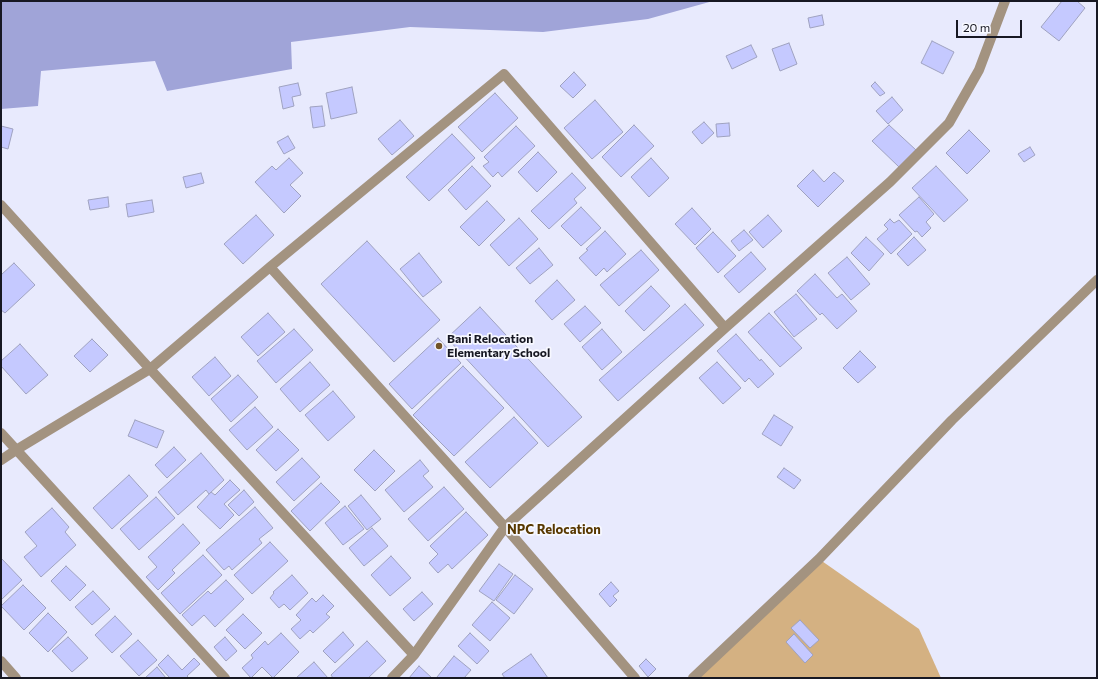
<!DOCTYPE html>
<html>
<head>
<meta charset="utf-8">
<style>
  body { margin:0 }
  #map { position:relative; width:1098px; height:679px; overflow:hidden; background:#e8eafd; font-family:Commissioner,sans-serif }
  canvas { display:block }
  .frame { position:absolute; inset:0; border:2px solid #171823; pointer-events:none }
  .scale { position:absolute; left:956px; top:20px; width:66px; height:18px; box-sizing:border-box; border:2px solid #171823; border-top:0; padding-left:5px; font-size:12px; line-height:14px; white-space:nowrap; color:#171823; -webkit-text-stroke:3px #f7f8ff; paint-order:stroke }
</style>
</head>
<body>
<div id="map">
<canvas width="1098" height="679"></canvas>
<div class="frame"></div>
<div class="scale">20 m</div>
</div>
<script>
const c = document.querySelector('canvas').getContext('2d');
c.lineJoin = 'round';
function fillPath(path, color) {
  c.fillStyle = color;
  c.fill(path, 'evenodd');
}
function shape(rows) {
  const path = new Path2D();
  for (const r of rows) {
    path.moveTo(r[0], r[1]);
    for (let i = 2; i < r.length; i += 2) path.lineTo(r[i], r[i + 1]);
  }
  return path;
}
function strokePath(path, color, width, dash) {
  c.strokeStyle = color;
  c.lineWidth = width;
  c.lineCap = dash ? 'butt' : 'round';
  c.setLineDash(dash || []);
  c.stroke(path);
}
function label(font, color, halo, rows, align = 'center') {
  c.font = font + ' Commissioner,sans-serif';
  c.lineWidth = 3.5;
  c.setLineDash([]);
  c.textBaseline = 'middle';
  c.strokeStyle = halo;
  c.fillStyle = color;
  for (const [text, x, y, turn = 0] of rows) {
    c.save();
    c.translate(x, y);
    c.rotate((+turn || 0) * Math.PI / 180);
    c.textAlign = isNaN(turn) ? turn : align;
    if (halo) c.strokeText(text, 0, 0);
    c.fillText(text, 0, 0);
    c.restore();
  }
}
fillPath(shape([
  [819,559,919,629,941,678,693,678]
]), '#d4b182');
fillPath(shape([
  [1,1,713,1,648,19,543,32,410,27,291,42,292,69,167,91,155,61,41,71,38,106,1,109]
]), '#a0a4d8');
const building = shape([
  [1062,1,1077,1,1085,8,1059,41,1041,27,1062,1],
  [822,15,824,25,810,28,808,18,822,15],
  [932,41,954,52,943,74,921,63,932,41],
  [789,43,797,64,780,71,772,49,789,43],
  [751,45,757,57,732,69,726,56,751,45],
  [574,72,586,85,573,98,560,86,574,72],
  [875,82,885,93,880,96,871,86,875,82],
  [298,83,301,95,292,97,294,106,283,109,279,87,298,83],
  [352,87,357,113,331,119,326,93,352,87],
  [495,93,518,118,482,152,458,127,495,93],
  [892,97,903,110,888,124,876,111,892,97],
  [595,100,623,132,592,159,564,128,595,100],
  [322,106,325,126,313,128,310,107,322,106],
  [400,120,414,136,392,155,378,139,400,120],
  [704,122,714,133,702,144,692,132,704,122],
  [729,123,730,136,717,137,716,124,729,123],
  [634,125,654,146,621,177,602,157,634,125],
  [889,125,916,150,899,167,872,141,889,125],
  [1,126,13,129,8,149,1,147,1,126],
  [516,126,535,146,502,177,498,172,493,177,483,166,489,162,484,157,516,126],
  [969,130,990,151,967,174,946,153,969,130],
  [452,134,475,158,429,201,406,177,452,134],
  [288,136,295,148,284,154,277,142,288,136],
  [1030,147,1035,155,1024,162,1018,154,1030,147],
  [538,152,557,172,537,192,518,172,538,152],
  [289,158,303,173,290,185,301,196,284,213,255,182,272,166,276,170,289,158],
  [651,158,669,178,649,197,631,177,651,158],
  [472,166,491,186,466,210,448,190,472,166],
  [936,166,968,200,944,222,912,188,936,166],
  [813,170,824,182,834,172,844,181,818,207,797,186,813,170],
  [201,173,204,183,186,188,183,177,201,173],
  [572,173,586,188,574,199,577,203,549,229,531,211,572,173],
  [108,197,109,207,90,210,88,200,108,197],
  [919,197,934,214,926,222,931,228,922,237,917,231,915,232,899,215,919,197],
  [152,200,154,212,128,217,126,204,152,200],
  [487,201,505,220,479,246,460,227,487,201],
  [581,207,601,228,581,246,561,226,581,207],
  [692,208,711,229,695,245,675,224,692,208],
  [256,215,274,235,243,264,224,244,256,215],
  [768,215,782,231,763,248,749,232,768,215],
  [519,218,538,239,509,266,490,245,519,218],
  [890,219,894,223,899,220,912,234,891,254,877,239,888,229,884,225,890,219],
  [744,230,753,240,739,251,731,241,744,230],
  [605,231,626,254,607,272,604,268,596,276,579,258,588,250,586,249,605,231],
  [713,232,736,256,718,273,696,248,713,232],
  [866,237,884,254,869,271,851,253,866,237],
  [914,237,926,250,908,266,897,254,914,237],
  [367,241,440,320,394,362,321,284,367,241],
  [539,248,553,265,530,284,516,268,539,248],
  [641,250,659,270,619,306,600,285,641,250],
  [751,252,766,269,739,293,724,276,751,252],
  [419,253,442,282,423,297,400,269,419,253],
  [847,257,870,284,851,300,828,273,847,257],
  [14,263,35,285,5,313,1,310,1,275,14,263],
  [815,274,837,298,842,294,857,311,837,329,822,313,820,315,797,291,815,274],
  [557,280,575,300,552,320,535,301,557,280],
  [651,286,670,306,644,331,625,311,651,286],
  [796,294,817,319,794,337,774,312,796,294],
  [685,304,704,325,618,401,599,380,685,304],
  [585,306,601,323,580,342,564,324,585,306],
  [480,307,582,417,548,447,447,338,480,307],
  [268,313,285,332,258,356,241,337,268,313],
  [769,313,802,348,780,367,748,332,769,313],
  [294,329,313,350,276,383,257,361,294,329],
  [602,329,622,352,602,370,582,347,602,329],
  [736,334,760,361,761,359,774,374,758,388,749,378,745,382,717,351,736,334],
  [438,338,461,363,412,409,389,384,438,338],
  [92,339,108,355,90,372,74,356,92,339],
  [20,344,48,375,26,394,1,366,1,361,20,344],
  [860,351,876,367,858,383,843,368,860,351],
  [215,357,231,376,209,396,192,377,215,357],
  [310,362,330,385,300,412,280,389,310,362],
  [717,362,741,388,723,404,699,378,717,362],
  [463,366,504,408,454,456,413,415,463,366],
  [238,375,258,397,231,422,211,399,238,375],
  [333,391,355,417,328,441,305,415,333,391],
  [255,407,273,427,247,450,229,430,255,407],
  [774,415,793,427,781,446,762,434,774,415],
  [514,417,538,443,490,488,465,462,514,417],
  [135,420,164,431,157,448,128,436,135,420],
  [278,429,299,450,276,471,256,450,278,429],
  [174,447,186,460,167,478,155,465,174,447],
  [374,450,395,471,375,491,354,470,374,450],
  [201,453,224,480,209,494,206,490,178,515,158,492,201,453],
  [302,458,320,477,294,501,276,482,302,458],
  [420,460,429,471,423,476,433,487,404,512,385,490,420,460],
  [784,468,801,480,794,489,777,477,784,468],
  [129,475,148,496,112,529,93,508,129,475],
  [230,480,240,490,224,504,234,515,220,529,197,507,211,492,215,495,230,480],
  [321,483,340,502,310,531,291,511,321,483],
  [444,487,464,509,428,541,408,519,444,487],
  [244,490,254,502,239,516,228,505,244,490],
  [361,495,381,519,367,530,348,506,361,495],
  [156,497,175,518,139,550,120,529,156,497],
  [345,506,364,529,343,545,325,523,345,506],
  [255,507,273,528,259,539,262,543,232,570,229,566,224,570,206,550,255,507],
  [52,508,69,527,65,532,76,545,41,577,24,557,37,546,25,532,52,508],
  [466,512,488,535,452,569,448,564,438,573,429,563,438,554,430,546,466,512],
  [183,524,200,543,172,570,175,573,158,590,146,577,157,567,148,557,183,524],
  [372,528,388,546,364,566,349,548,372,528],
  [270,542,288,561,252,594,234,575,270,542],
  [203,555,222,575,180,614,161,593,203,555],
  [391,556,411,578,390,596,371,575,391,556],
  [1,558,22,580,1,600,1,558],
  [499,564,513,574,494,601,479,591,499,564],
  [66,566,86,585,70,601,51,581,66,566],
  [292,575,308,593,290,610,284,604,279,608,270,598,274,593,273,592,292,575],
  [515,575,533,589,514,614,496,600,515,575],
  [226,580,244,599,215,627,204,615,192,626,182,615,208,591,211,594,226,580],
  [611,582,619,591,613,596,617,600,610,607,599,594,611,582],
  [23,585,46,608,24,630,1,606,23,585],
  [93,591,110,609,92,625,75,607,93,591],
  [422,592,433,604,414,621,403,609,422,592],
  [323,595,334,606,326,614,330,617,313,633,310,630,300,639,291,629,301,620,296,615,312,598,316,602,323,595],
  [492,602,510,618,490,641,472,625,492,602],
  [48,613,67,632,48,652,29,633,48,613],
  [243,614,262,633,245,649,226,630,243,614],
  [115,616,132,634,112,653,95,635,115,616],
  [800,620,819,640,810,648,791,628,800,620],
  [343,632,354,645,335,663,323,651,343,632],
  [281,633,299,652,273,678,262,667,251,678,242,668,253,658,251,655,265,641,268,645,281,633],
  [470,633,489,651,477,664,458,646,470,633],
  [794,634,813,655,805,663,786,642,794,634],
  [68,637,88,658,72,672,52,651,68,637],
  [225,637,237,651,226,661,214,647,225,637],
  [138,640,157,660,139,676,120,656,138,640],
  [367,641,386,661,368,678,333,678,331,675,367,641],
  [531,654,548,678,505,678,502,674,531,654],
  [168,655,182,670,194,658,200,664,187,676,189,678,170,678,158,665,168,655],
  [454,656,471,670,464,678,438,678,437,677,454,656],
  [646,659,656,669,648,677,639,666,646,659],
  [314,662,328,678,296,678,314,662],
  [419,666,432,678,409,678,419,666],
  [157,667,166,678,145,678,157,667]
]);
fillPath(building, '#c5c9ff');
strokePath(building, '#9fa2c0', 1);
strokePath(shape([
  [1,205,150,369,414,655],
  [270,267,505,527,635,678],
  [1,433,225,678],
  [1,460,16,450,150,369,270,267,504,74,725,328],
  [1,661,16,678],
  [392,678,414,655,505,527,725,328,890,182,949,123,979,70,1005,1]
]), '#a39380', 10);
strokePath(shape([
  [693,678,819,559,952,420,1097,280]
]), '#a39380', 10);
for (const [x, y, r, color] of [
  [439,346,4,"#725429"]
]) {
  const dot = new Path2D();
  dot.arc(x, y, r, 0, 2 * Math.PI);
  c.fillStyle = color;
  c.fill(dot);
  strokePath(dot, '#f7f8ff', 1.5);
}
label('bold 12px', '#171823', '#f7f8ff', [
  ["Bani Relocation",447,339],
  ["Elementary School",447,353]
], 'left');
label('bold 13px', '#583800', '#f7f8ff', [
  ["NPC Relocation",554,530]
]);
</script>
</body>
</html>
